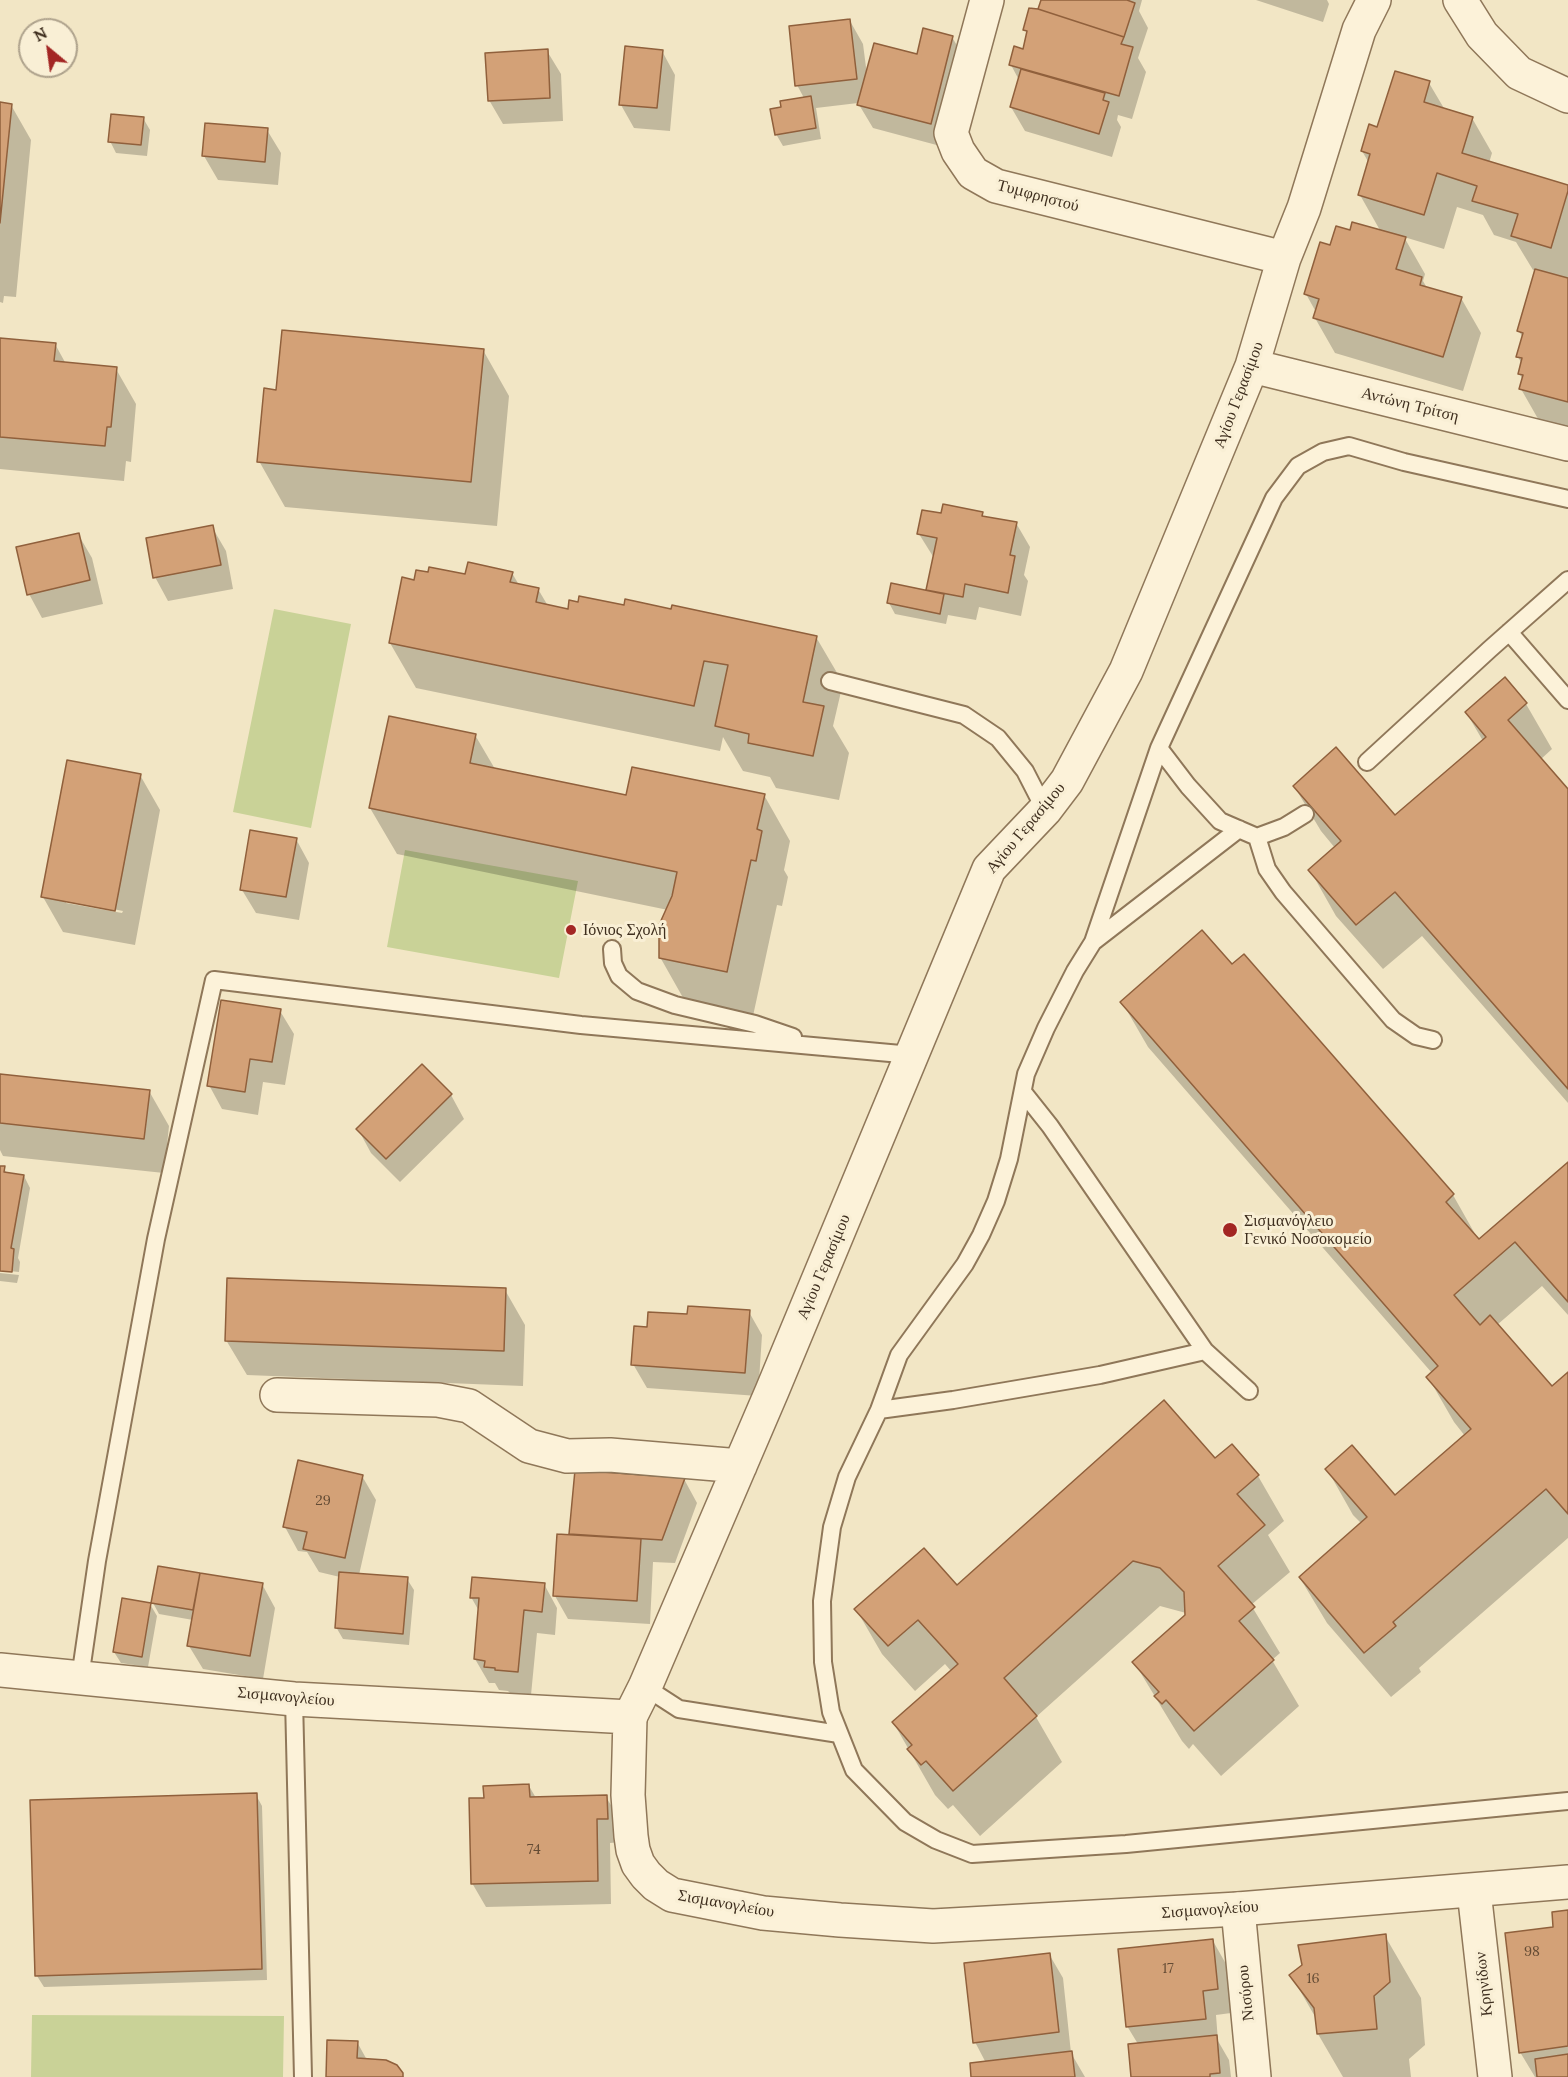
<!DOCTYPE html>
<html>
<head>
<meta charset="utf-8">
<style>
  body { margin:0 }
  #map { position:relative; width:1568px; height:2077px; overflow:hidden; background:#f2e6c5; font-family:Lora,serif }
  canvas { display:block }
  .north { position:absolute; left:18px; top:18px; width:60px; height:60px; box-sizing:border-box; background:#f9efd5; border:2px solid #aea28c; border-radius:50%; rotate:331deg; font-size:16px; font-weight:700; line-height:24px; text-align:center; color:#3e2e1e }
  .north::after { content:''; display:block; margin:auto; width:21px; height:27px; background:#a32623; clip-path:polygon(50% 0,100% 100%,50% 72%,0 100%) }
</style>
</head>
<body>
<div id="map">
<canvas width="1568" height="2077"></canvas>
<div class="north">N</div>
</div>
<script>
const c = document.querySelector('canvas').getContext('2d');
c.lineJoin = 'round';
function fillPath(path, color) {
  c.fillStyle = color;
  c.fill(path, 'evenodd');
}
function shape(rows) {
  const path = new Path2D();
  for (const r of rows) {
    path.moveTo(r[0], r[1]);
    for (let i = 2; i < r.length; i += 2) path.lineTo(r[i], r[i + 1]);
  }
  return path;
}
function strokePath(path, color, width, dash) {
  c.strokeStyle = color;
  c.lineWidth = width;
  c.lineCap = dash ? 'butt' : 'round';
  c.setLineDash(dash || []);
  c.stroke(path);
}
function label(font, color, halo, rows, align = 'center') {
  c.font = font + ' Lora,serif';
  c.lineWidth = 6;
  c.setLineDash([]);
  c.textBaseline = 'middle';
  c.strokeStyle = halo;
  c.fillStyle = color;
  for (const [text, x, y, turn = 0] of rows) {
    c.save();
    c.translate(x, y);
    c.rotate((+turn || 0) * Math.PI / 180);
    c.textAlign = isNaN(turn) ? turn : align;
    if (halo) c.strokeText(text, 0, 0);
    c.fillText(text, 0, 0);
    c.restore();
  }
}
fillPath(shape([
  [274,609,351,624,311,828,233,812],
  [405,850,578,881,559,978,387,947],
  [32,2015,284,2016,283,2077,31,2077]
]), '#c9d297');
fillPath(shape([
  [1042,0,1142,0,1139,11,1148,28,1138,58,1146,72,1132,119,1118,115,1117,120,1121,127,1112,157,1025,131,1011,107,1019,80,1011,65,1024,51,1028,35,1025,30,1039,11],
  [1256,0,1327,0,1329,4,1323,22],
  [850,21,863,44,867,75,918,56,952,37,966,61,944,147,873,128,858,103,816,108,821,139,783,146,776,134,782,108,804,98,797,85],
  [547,51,561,74,563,121,503,124,489,100],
  [662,51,675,75,670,131,634,128,621,105],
  [1429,83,1445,110,1472,118,1492,153,1489,163,1568,186,1568,431,1541,424,1521,389,1523,380,1519,373,1522,364,1518,357,1523,338,1519,331,1536,271,1533,270,1516,242,1494,235,1483,215,1457,207,1444,249,1404,237,1425,274,1423,281,1427,288,1461,298,1481,333,1463,391,1335,353,1315,318,1316,312,1306,294,1331,247,1350,232,1381,232,1360,195,1369,163,1362,151,1378,129],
  [0,104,11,105,31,140,16,297,4,296,3,303,0,302],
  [143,118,150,130,147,156,116,153,110,141],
  [267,130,281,153,278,185,218,180,204,156],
  [0,339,55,344,66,364,116,369,136,404,131,462,126,461,124,481,0,469],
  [483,350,509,396,497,526,285,507,259,461,277,391],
  [982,514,984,518,1016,523,1030,547,1024,575,1028,581,1021,616,979,607,976,620,948,615,946,624,895,614,889,603,929,592,928,590,934,558,919,534,943,515],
  [212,527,226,551,233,589,168,601,155,577],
  [78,534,92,558,103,604,42,618,29,594],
  [512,573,519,585,538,589,548,606,569,611,816,637,843,683,833,726,849,753,839,800,776,788,770,777,743,771,723,737,720,751,416,688,390,643,415,582],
  [1504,679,1526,704,1552,749,1540,760,1568,792,1568,1103,1422,936,1383,969,1336,916,1310,870,1335,848,1321,831,1294,786,1395,817,1483,741,1466,712],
  [475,735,495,769,627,797,764,795,790,841,784,870,788,877,782,906,777,905,753,1016,686,1003,660,957,668,910,397,854,370,808],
  [140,775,160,810,135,945,63,932,43,897],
  [66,900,123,911,122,913,66,903],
  [296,839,309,863,299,920,256,913,242,890],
  [1244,956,1453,1195,1479,1241,1568,1164,1568,1315,1542,1286,1497,1325,1552,1388,1568,1374,1568,1538,1419,1668,1421,1672,1391,1697,1327,1623,1300,1578,1362,1524,1353,1515,1327,1469,1395,1497,1465,1436,1454,1422,1428,1377,1432,1373,1148,1047,1122,1002,1232,967],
  [280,1011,294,1034,285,1085,263,1082,258,1115,222,1109,209,1085],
  [0,1076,149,1091,169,1126,164,1173,3,1156,0,1150],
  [451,1095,464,1119,400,1182,371,1153,358,1129],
  [0,1167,4,1168,7,1174,24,1176,30,1188,18,1258,20,1262,19,1272,0,1270],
  [0,1273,19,1275,17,1283,0,1281],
  [505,1290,525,1325,523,1386,247,1375,226,1340],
  [749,1312,762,1335,758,1396,647,1388,633,1364,649,1329,689,1316],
  [1215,1461,1258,1476,1284,1521,1268,1535,1290,1572,1251,1605,1280,1653,1272,1660,1299,1706,1221,1776,1193,1744,1189,1749,1182,1741,1134,1662,1186,1616,1186,1613,1160,1606,1036,1717,1062,1762,980,1836,953,1805,948,1809,935,1795,893,1722,951,1671,945,1664,915,1691,882,1654,856,1609,957,1587],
  [576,1471,684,1479,697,1503,675,1563,653,1562,650,1624,568,1619,555,1596,570,1535],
  [362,1476,376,1500,359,1575,407,1579,414,1590,409,1645,343,1639,336,1627,340,1577,319,1572,307,1552,298,1551,285,1527],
  [199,1574,262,1584,275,1608,263,1679,203,1669,189,1646,193,1620,159,1614,153,1603],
  [544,1584,557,1608,555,1635,537,1633,531,1695,510,1693,508,1691,499,1690,495,1683,489,1683,475,1659,479,1611,471,1597],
  [150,1604,157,1616,148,1667,121,1663,114,1652],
  [529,1786,536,1798,606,1797,620,1820,621,1842,610,1843,611,1904,486,1907,472,1883,486,1799],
  [256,1795,262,1806,267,1980,44,1987,37,1976],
  [1568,1912,1568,2077,1535,2077,1520,2052,1555,1928],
  [1385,1936,1421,1998,1425,2045,1409,2059,1411,2077,1343,2077,1318,2034,1317,2020,1291,1975],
  [1213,1941,1226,1964,1231,2013,1216,2015,1218,2041,1229,2060,1231,2077,1132,2077,1138,2044,1127,2026],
  [1049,1954,1063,1978,1071,2053,1085,2077,973,2077,986,2063,975,2042],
  [357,2042,367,2060,396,2066,404,2077,327,2077]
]), '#0003');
const building = shape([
  [1041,0,1127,0,1135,3,1124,37,1038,9,1041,0],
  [1029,8,1038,9,1124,37,1121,44,1133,47,1119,96,1009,65,1014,46,1023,49,1027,31,1023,30,1029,8],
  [850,19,857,79,795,86,789,26,850,19],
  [923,28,953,36,931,124,857,105,874,43,917,54,923,28],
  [625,46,663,50,657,108,619,105,625,46],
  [548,49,550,98,488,101,485,53,548,49],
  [1021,69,1105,93,1103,100,1109,102,1099,134,1010,107,1021,69],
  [1395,71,1430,81,1424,102,1473,117,1462,153,1568,185,1568,191,1551,248,1511,236,1518,214,1472,201,1477,186,1437,173,1424,215,1358,195,1370,154,1361,151,1369,124,1377,127,1395,71],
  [811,96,816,128,775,135,770,109,781,107,780,101,811,96],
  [0,102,12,104,0,223,0,102],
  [111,114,144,117,141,145,108,142,111,114],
  [205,123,268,128,265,162,202,156,205,123],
  [1352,222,1406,237,1396,269,1422,277,1420,285,1462,297,1443,357,1313,318,1319,299,1304,294,1320,242,1330,245,1336,226,1350,230,1352,222],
  [1535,269,1568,278,1568,402,1519,389,1523,375,1518,374,1522,358,1516,357,1523,333,1517,331,1535,269],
  [282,330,484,349,471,482,257,462,264,388,276,390,282,330],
  [0,338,56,343,54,361,117,367,111,427,107,427,105,446,0,437,0,338],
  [943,504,983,512,982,516,1017,522,1010,555,1015,556,1008,593,965,584,963,597,926,590,937,538,917,534,922,510,941,513,943,504],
  [213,525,221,565,153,578,146,538,213,525],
  [79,533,90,580,27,595,16,547,79,533],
  [468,562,513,572,510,582,539,588,536,602,568,609,569,600,578,602,579,596,624,605,625,599,671,609,672,605,817,636,803,702,824,706,813,756,748,743,749,734,715,726,728,665,704,661,694,706,389,643,402,577,414,580,416,570,428,572,429,567,465,574,468,562],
  [891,583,944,594,940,614,887,603,891,583],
  [1505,677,1527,703,1508,720,1568,789,1568,1089,1395,892,1356,925,1308,870,1341,841,1293,786,1336,747,1395,815,1486,737,1465,712,1505,677],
  [389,716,476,734,470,763,626,795,632,767,765,794,757,829,762,831,756,861,751,860,727,972,659,958,659,925,672,896,677,872,369,808,389,716],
  [67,760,141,774,115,911,41,897,67,760],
  [250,830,297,838,286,897,240,890,250,830],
  [1202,930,1232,964,1244,954,1454,1194,1446,1202,1479,1239,1568,1162,1568,1302,1515,1242,1454,1295,1480,1325,1490,1315,1552,1386,1568,1372,1568,1514,1546,1489,1393,1622,1396,1626,1364,1653,1299,1577,1367,1517,1325,1469,1352,1445,1395,1495,1471,1429,1426,1377,1438,1366,1120,1002,1202,930],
  [221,1000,281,1009,272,1062,250,1059,245,1092,207,1086,221,1000],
  [422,1064,452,1094,386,1159,356,1129,422,1064],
  [0,1074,150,1090,144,1139,0,1123,0,1074],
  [0,1166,5,1166,4,1172,24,1175,11,1248,14,1249,12,1272,0,1271,0,1166],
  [227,1278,506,1288,504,1351,225,1341,227,1278],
  [688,1306,750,1310,745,1373,631,1365,634,1326,647,1327,648,1312,687,1314,688,1306],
  [1164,1400,1215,1458,1232,1444,1259,1475,1237,1494,1265,1525,1218,1566,1255,1607,1239,1621,1274,1660,1194,1731,1166,1700,1162,1704,1154,1696,1159,1692,1132,1662,1185,1615,1184,1592,1160,1568,1133,1561,1004,1678,1037,1716,953,1791,926,1761,921,1765,907,1749,912,1745,892,1722,958,1664,918,1620,888,1646,854,1609,924,1548,957,1585,1164,1400],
  [298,1460,363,1475,345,1558,303,1549,307,1532,283,1527,298,1460],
  [575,1470,685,1478,662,1540,569,1534,575,1470],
  [557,1534,641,1539,637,1601,553,1596,557,1534],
  [158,1566,200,1573,193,1610,151,1603,158,1566],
  [339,1572,408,1577,403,1634,335,1628,339,1572],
  [200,1573,263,1583,250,1656,187,1646,200,1573],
  [472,1577,545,1583,542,1612,524,1610,518,1672,495,1670,495,1668,484,1667,485,1661,474,1659,479,1598,470,1598,472,1577],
  [122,1598,151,1603,142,1657,113,1652,122,1598],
  [529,1784,530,1797,607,1795,608,1819,597,1819,598,1881,471,1884,469,1798,484,1798,483,1786,529,1784],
  [257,1793,262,1969,35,1976,30,1800,257,1793],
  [1568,1910,1568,2046,1519,2053,1505,1933,1553,1927,1552,1912,1568,1910],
  [1386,1934,1390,1982,1374,1996,1377,2029,1317,2034,1314,2008,1289,1975,1302,1965,1298,1945,1386,1934],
  [1213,1939,1218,1989,1203,1991,1206,2019,1126,2027,1118,1949,1213,1939],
  [1050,1953,1059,2032,973,2043,964,1963,1050,1953],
  [1217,2035,1220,2073,1210,2074,1210,2077,1131,2077,1128,2044,1217,2035],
  [327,2040,358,2041,357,2058,386,2060,397,2065,403,2073,403,2077,326,2077,327,2040],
  [1072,2051,1075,2077,971,2077,970,2063,1072,2051],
  [1568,2054,1568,2077,1537,2077,1535,2059,1568,2054]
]);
fillPath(building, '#d3a177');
strokePath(building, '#90603c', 1.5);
const service = shape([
  [1568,499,1404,462,1349,446,1323,452,1298,466,1274,498,1159,748,1093,942,1075,971,1046,1028,1026,1074,1009,1159,996,1201,981,1235,965,1264,899,1355,879,1410,847,1477,832,1527,822,1601,823,1662,831,1712,854,1770,905,1822,936,1840,972,1854,1126,1844,1568,1801],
  [1509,632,1568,700],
  [830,681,964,715,998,738,1025,771,1045,810],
  [1159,748,1188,786,1220,821,1257,837,1284,827,1305,814],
  [1367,762,1490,649,1568,580],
  [1257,837,1267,869,1283,892,1393,1020,1416,1036,1433,1040],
  [1093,942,1239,829],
  [612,949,613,963,619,976,637,991,675,1005,755,1024,793,1037],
  [1023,1092,1050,1126,1205,1351,1249,1391],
  [879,1410,953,1400,1100,1375,1205,1351],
  [80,1678,97,1561,156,1239,214,980,581,1025,912,1055],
  [645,1687,679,1709,839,1734],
  [294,1699,303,2077]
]);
const minor = shape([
  [987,0,951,133,958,151,973,173,996,186,1284,258],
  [1460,0,1482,35,1519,73,1568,96],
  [1252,366,1568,444],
  [277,1395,438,1400,469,1406,529,1446,567,1456,610,1455,740,1466],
  [630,1717,645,1687,772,1391,989,869,1045,810,1067,781,1126,671,1252,366,1284,258,1304,208,1359,30,1374,0],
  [1474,1891,1495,2077],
  [1238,1909,1254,2077]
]);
const tertiary = shape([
  [0,1670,294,1699,630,1717,628,1795,631,1836,633,1850,638,1864,646,1875,656,1885,672,1895,763,1913,840,1920,933,1926,1238,1909,1568,1882]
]);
strokePath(service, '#8f7759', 20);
strokePath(minor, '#8f7759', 36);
strokePath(tertiary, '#8f7759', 36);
strokePath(service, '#fcf2d9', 16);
strokePath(minor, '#fcf2d9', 33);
strokePath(tertiary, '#fcf2d9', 33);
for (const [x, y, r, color] of [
  [571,930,6,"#a32623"],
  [1230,1230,8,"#a32623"]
]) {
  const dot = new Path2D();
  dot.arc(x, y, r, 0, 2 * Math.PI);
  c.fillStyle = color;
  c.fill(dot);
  strokePath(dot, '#f9efd5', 2);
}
label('14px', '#634b34', null, [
  ["29",323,1501],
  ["74",534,1850],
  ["98",1532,1952],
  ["17",1168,1969],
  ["16",1313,1979]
]);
label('16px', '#3e2e1e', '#f9efd5', [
  ["Τυμφρηστού",1038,196,15],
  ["Αγίου Γερασίμου",1239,395,-69],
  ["Αντώνη Τρίτση",1410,405,14],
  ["Αγίου Γερασίμου",1026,828,-50],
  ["Αγίου Γερασίμου",824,1267,-67],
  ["Σισμανογλείου",286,1697,5],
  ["Σισμανογλείου",726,1904,10],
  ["Σισμανογλείου",1210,1910,-4],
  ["Κρηνίδων",1484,1984,-96],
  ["Νισύρου",1246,1993,-96]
]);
label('16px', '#3e2e1e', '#f9efd5', [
  ["Ιόνιος Σχολή",583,930],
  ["Σισμανόγλειο",1244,1221],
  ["Γενικό Νοσοκομείο",1244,1239]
], 'left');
</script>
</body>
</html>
